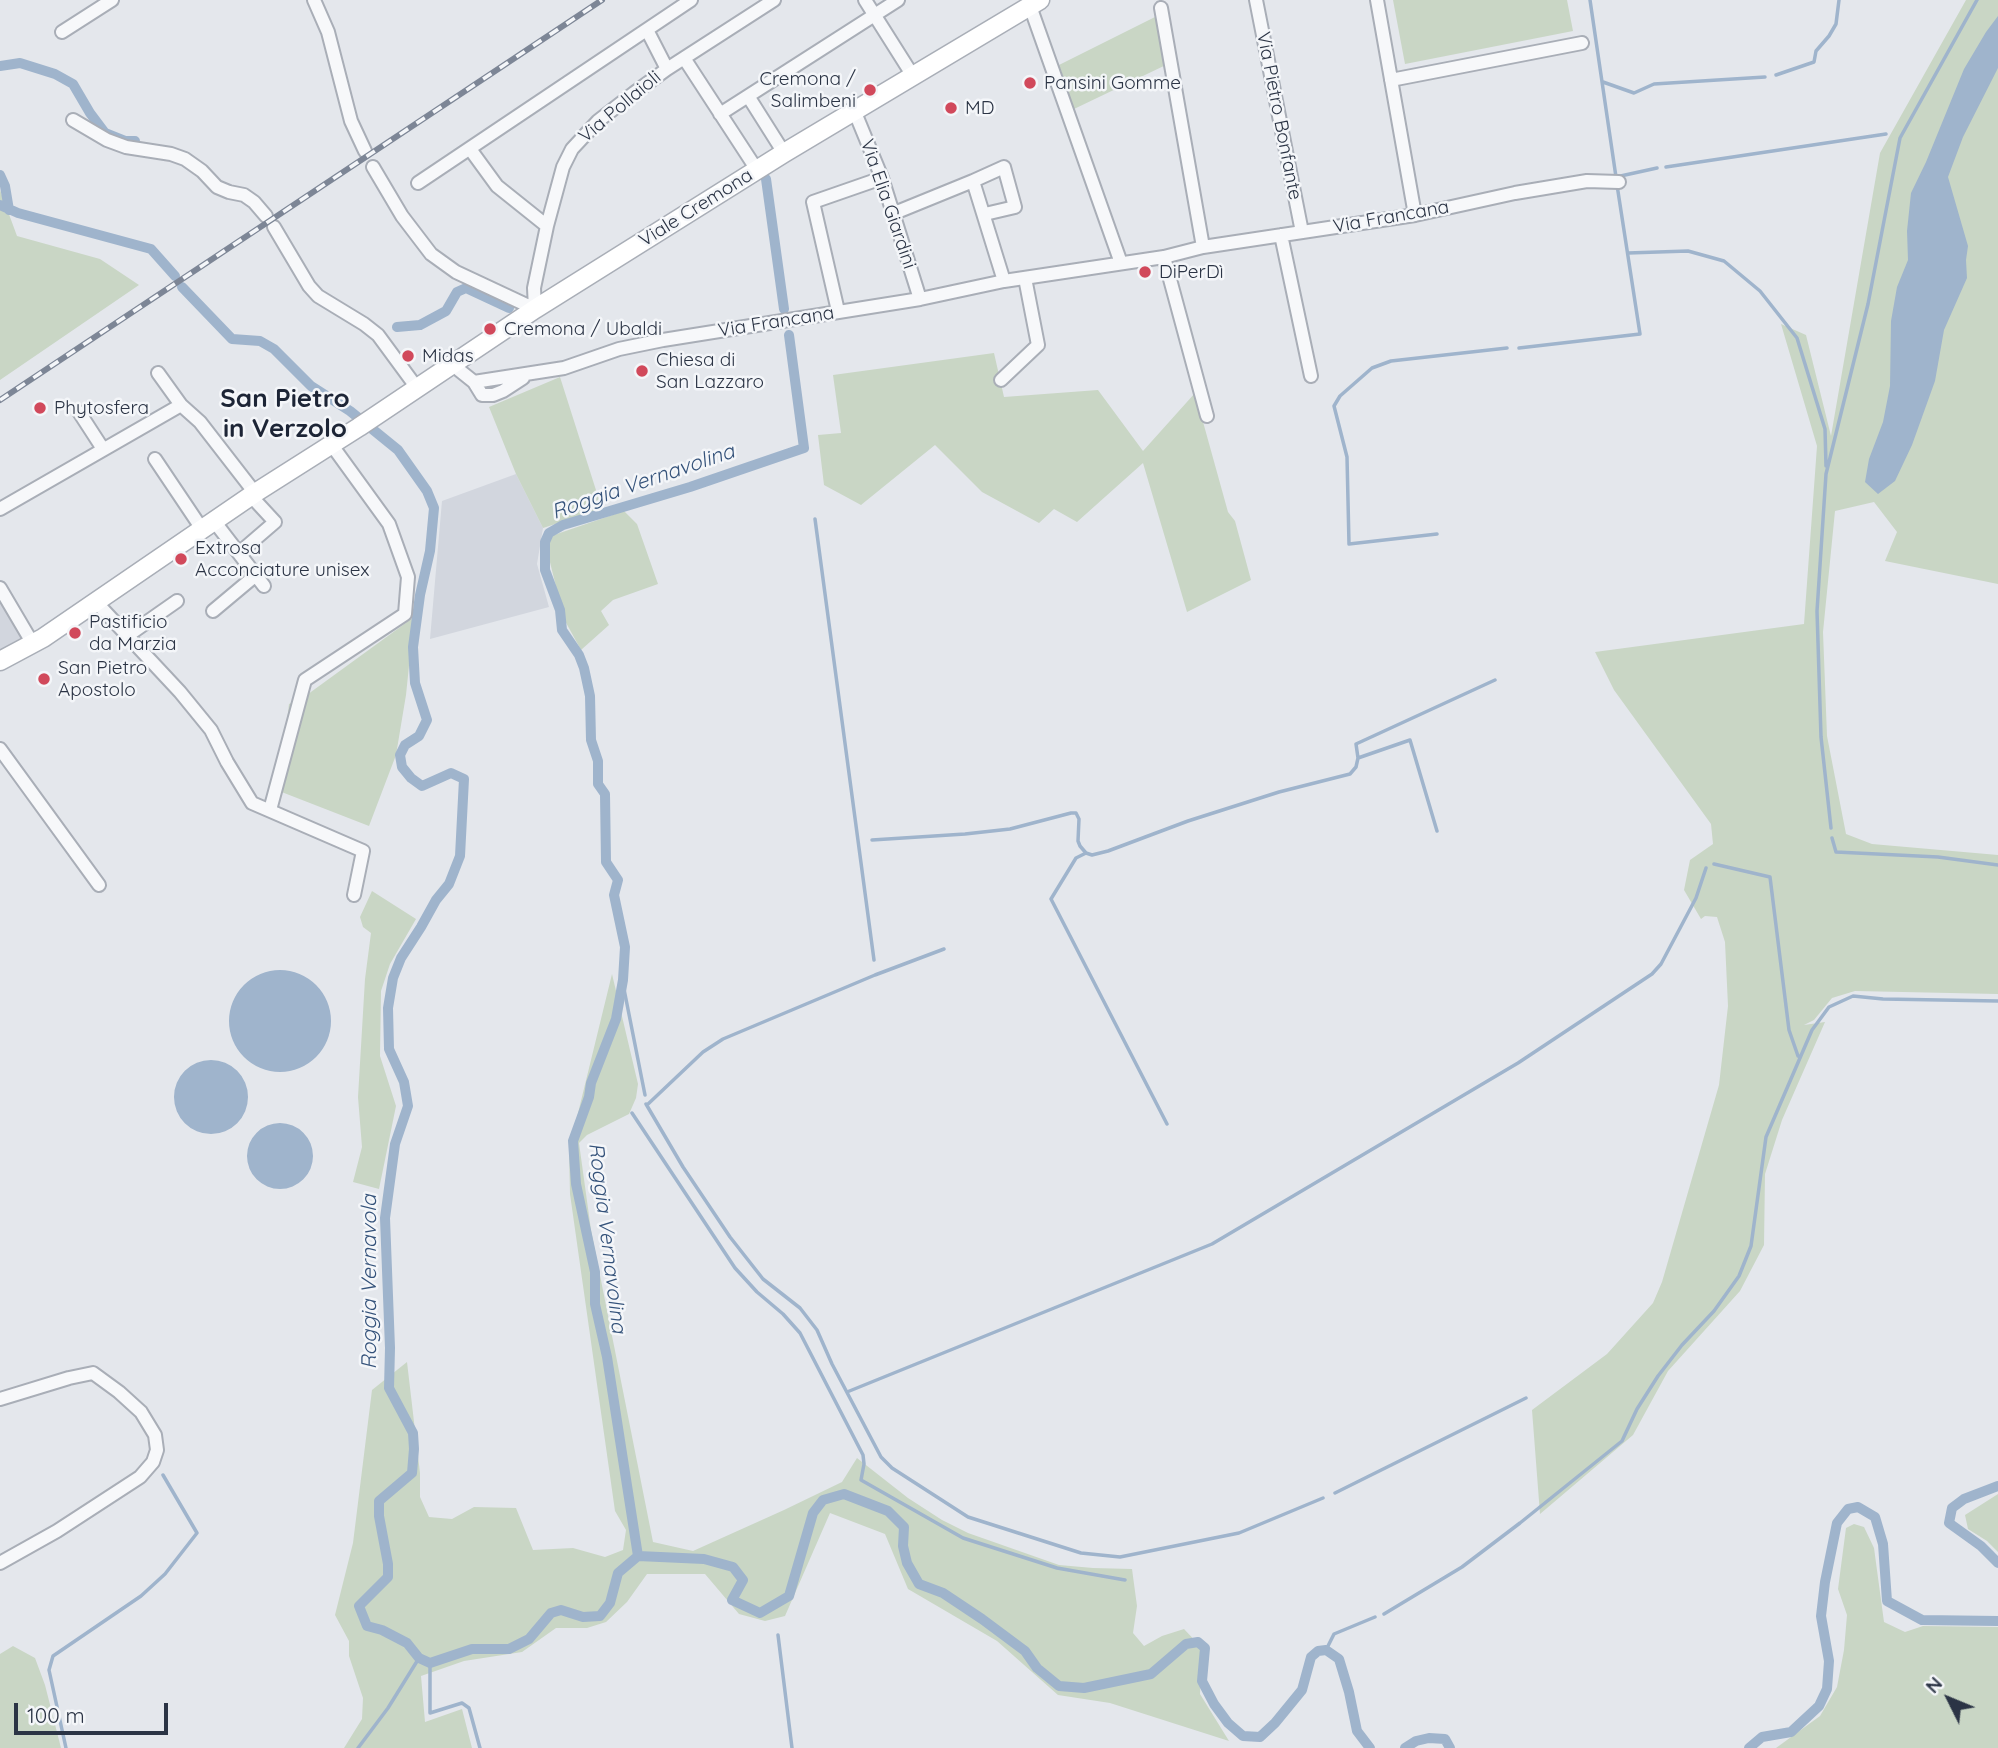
<!DOCTYPE html>
<html>
<head>
<meta charset="utf-8">
<style>
  body { margin:0 }
  #map { position:relative; width:1998px; height:1748px; overflow:hidden; background:#e4e7ec; font-family:Quicksand,sans-serif }
  canvas { display:block }
  .north { position:absolute; left:1914px; top:1664px; width:70px; height:70px; -webkit-text-stroke:5px #f4f6f9; paint-order:stroke; rotate:313deg; font-size:19px; font-weight:700; line-height:28px; text-align:center; color:#2b3445 }
  .north::after { content:''; display:block; margin:auto; width:24px; height:32px; background:#2b3445; clip-path:polygon(50% 0,100% 100%,50% 72%,0 100%) }
  .scale { position:absolute; left:14px; top:1703px; width:154px; height:32px; box-sizing:border-box; border:4px solid #2b3445; border-top:0; padding-left:9px; font-size:21px; line-height:24px; white-space:nowrap; color:#2b3445; -webkit-text-stroke:5px #f4f6f9; paint-order:stroke }
</style>
</head>
<body>
<div id="map">
<canvas width="1998" height="1748"></canvas>
<div class="north">N</div>
<div class="scale">100 m</div>
</div>
<script>
const c = document.querySelector('canvas').getContext('2d');
c.lineJoin = 'round';
function fillPath(path, color) {
  c.fillStyle = color;
  c.fill(path, 'evenodd');
}
function shape(rows) {
  const path = new Path2D();
  for (const r of rows) {
    if (r.length === 3) {
      path.moveTo(r[0] + r[2], r[1]);
      path.arc(r[0], r[1], r[2], 0, 2 * Math.PI);
      continue;
    }
    path.moveTo(r[0], r[1]);
    for (let i = 2; i < r.length; i += 2) path.lineTo(r[i], r[i + 1]);
  }
  return path;
}
function strokePath(path, color, width, dash) {
  c.strokeStyle = color;
  c.lineWidth = width;
  c.lineCap = dash ? 'butt' : 'round';
  c.setLineDash(dash || []);
  c.stroke(path);
}
function label(font, color, halo, rows, align = 'center') {
  c.font = font + ' Quicksand,sans-serif';
  c.lineWidth = 5;
  c.setLineDash([]);
  c.textBaseline = 'middle';
  c.strokeStyle = halo;
  c.fillStyle = color;
  for (const [text, x, y, turn = 0] of rows) {
    c.save();
    c.translate(x, y);
    c.rotate((+turn || 0) * Math.PI / 180);
    c.textAlign = isNaN(turn) ? turn : align;
    if (halo) c.strokeText(text, 0, 0);
    c.fillText(text, 0, 0);
    c.restore();
  }
}
fillPath(shape([
  [516,474,543,528,537,564,549,607,430,639,442,501],
  [0,592,26,636,0,661]
]), '#d2d6de');
fillPath(shape([
  [1393,0,1567,0,1573,31,1405,64],
  [1966,0,1998,0,1998,584,1885,561,1897,532,1874,502,1835,511,1823,632,1827,736,1846,834,1872,844,1998,855,1998,994,1855,991,1832,998,1814,1020,1804,1025,1825,1022,1782,1120,1765,1174,1764,1245,1740,1291,1668,1371,1633,1435,1540,1514,1532,1410,1607,1354,1653,1303,1662,1282,1719,1085,1728,1006,1725,942,1717,917,1705,916,1701,919,1684,890,1690,860,1713,844,1711,824,1614,690,1595,652,1804,624,1817,446,1781,324,1806,335,1831,436,1880,153],
  [1157,16,1170,63,1074,109,1059,65],
  [0,190,17,236,100,259,139,285,0,380],
  [994,353,1004,397,1098,390,1143,451,1195,393,1228,512,1235,521,1251,580,1187,612,1143,463,1077,522,1054,509,1039,523,982,492,935,445,861,505,824,485,818,435,841,433,833,375],
  [560,377,602,509,543,528,516,474,489,407],
  [624,511,637,524,658,584,613,600,601,611,609,625,581,650,564,619,547,550,551,536],
  [414,617,406,695,396,755,369,826,279,791,289,704,304,697],
  [372,891,416,919,390,964,381,991,380,1056,396,1106,379,1189,353,1182,362,1147,358,1097,365,979,371,933,363,927,360,917],
  [612,974,638,1084,636,1098,629,1114,587,1135,579,1143,591,1230,653,1542,693,1551,784,1510,842,1482,857,1458,908,1498,942,1520,968,1533,1059,1565,1093,1568,1132,1569,1137,1606,1133,1633,1144,1646,1162,1636,1184,1629,1202,1648,1200,1694,1229,1741,1110,1703,1058,1695,997,1641,908,1589,885,1534,830,1513,785,1616,765,1621,739,1614,705,1574,647,1574,627,1602,606,1622,587,1628,556,1628,522,1652,464,1661,421,1676,425,1722,462,1709,472,1748,344,1748,362,1719,363,1698,349,1656,349,1641,335,1615,353,1543,372,1390,407,1362,420,1473,420,1497,429,1517,452,1519,474,1507,516,1508,533,1550,573,1548,605,1557,623,1550,626,1530,615,1511,570,1194,569,1150],
  [1998,1494,1998,1552,1987,1541,1968,1529,1965,1515],
  [1854,1524,1864,1527,1874,1548,1884,1622,1905,1632,1923,1626,1998,1627,1998,1748,1776,1748,1820,1716,1837,1687,1844,1650,1847,1615,1838,1589,1846,1528],
  [13,1646,35,1658,45,1685,61,1748,0,1748,0,1654]
]), '#c9d6c5');
fillPath(shape([
  [1998,16,1998,68,1963,137,1948,177,1968,246,1966,260,1967,278,1944,330,1935,381,1912,445,1895,481,1878,494,1865,482,1869,459,1883,422,1890,386,1891,321,1897,287,1908,260,1907,231,1911,193,1926,162,1964,69,1986,32],
  [280,1021,51],
  [211,1097,37],
  [280,1156,33]
]), '#9fb4cc');
strokePath(shape([
  [1590,0,1616,177,1657,168],
  [1776,75,1814,62,1816,51,1829,36,1836,24,1839,0],
  [1603,82,1634,93,1654,84,1765,77],
  [1666,167,1886,134],
  [1628,253,1688,251,1724,261,1760,291,1797,338,1825,429,1826,466],
  [1519,348,1640,334,1617,185],
  [815,519,874,960],
  [1437,534,1349,544,1347,457,1334,406,1340,396,1372,368,1391,361,1507,348],
  [1358,758,1356,744,1495,680],
  [1831,828,1821,737,1817,611,1826,474,1868,304,1900,138,1977,0],
  [1832,838,1836,852,1938,857,1998,865],
  [872,840,965,834,1010,829,1071,813,1076,813,1079,819,1078,841,1080,846,1086,853,1092,855,1108,851,1188,821,1279,792,1350,774,1356,767,1358,758,1410,740,1437,831],
  [1086,853,1076,858,1051,899,1167,1124],
  [1714,864,1770,877,1789,1030,1798,1056],
  [623,984,645,1095],
  [646,1104,683,1167,730,1237,763,1279,800,1308,817,1330,832,1364,881,1457,892,1468,968,1517,1081,1553,1120,1557,1239,1533,1323,1498],
  [647,1105,703,1052,723,1039,875,975,944,949],
  [632,1113,735,1268,757,1292,783,1314,800,1333,863,1455,864,1464,861,1480,963,1538,1057,1568,1125,1580],
  [847,1392,1212,1244,1518,1063,1652,974,1661,964,1696,898,1706,868],
  [1335,1493,1526,1398],
  [1384,1614,1462,1567,1520,1523,1622,1441,1637,1409,1658,1376,1682,1345,1714,1311,1739,1276,1751,1246,1766,1137,1812,1030,1829,1007,1853,996,1883,999,1998,1001],
  [778,1635,792,1748],
  [1326,1650,1334,1634,1375,1617],
  [430,1663,430,1713,462,1703,469,1708,480,1748],
  [66,1748,49,1670,53,1656,141,1596,165,1574,197,1533,163,1475],
  [358,1748,388,1708,419,1658]
]), '#9fb4cc', 3.5);
strokePath(shape([
  [0,66,20,63,55,74,73,84,90,113,105,133,125,141,135,141],
  [0,175,5,186,9,210],
  [766,179,784,309],
  [0,205,18,213,151,249,175,276],
  [182,287,232,339,260,341,274,349,311,386,350,411,398,450,427,491,434,508,430,551,420,595,413,647,415,683,427,720,419,736,405,745,400,755,402,767,411,778,422,786,451,773,464,779,460,856,449,884,436,900,421,927,401,958,393,978,388,1008,389,1049,404,1082,408,1106,395,1144,385,1218,390,1348,389,1388,413,1433,414,1449,412,1473,379,1501,379,1516,388,1564,388,1577,359,1606,367,1626,382,1630,407,1643,419,1658,430,1663,472,1649,509,1649,529,1639,551,1613,561,1610,583,1617,600,1616,610,1603,618,1573,638,1556,704,1559,733,1567,743,1580,732,1600,760,1613,789,1596,813,1513,823,1500,844,1494,888,1511,904,1527,903,1546,907,1563,919,1584,943,1593,982,1619,1025,1651,1037,1668,1059,1686,1084,1688,1151,1674,1186,1644,1198,1642,1205,1648,1202,1681,1214,1704,1228,1723,1243,1736,1260,1737,1275,1723,1302,1690,1311,1657,1318,1651,1326,1650,1339,1659,1349,1692,1357,1731,1370,1748],
  [397,327,420,325,446,311,457,292,466,288,509,308],
  [1998,1486,1964,1499,1952,1508,1949,1523,1981,1546,1998,1563],
  [638,1556,607,1357,595,1304,595,1272,576,1184,573,1141,589,1097,591,1083,616,1019,623,980,625,947,614,895,618,880,606,862,605,794,598,784,598,761,591,740,590,696,584,668,579,655,562,630,560,610,545,570,545,542,549,533,563,525,690,487,804,448,789,335],
  [1405,1748,1416,1741,1429,1738,1445,1739,1450,1748],
  [1749,1748,1762,1737,1791,1732,1819,1706,1827,1689,1829,1661,1821,1616,1825,1582,1837,1523,1848,1509,1858,1507,1875,1517,1883,1544,1887,1601,1922,1620,1998,1621]
]), '#9fb4cc', 10);
const minor = shape([
  [314,0,328,32,351,121,365,151],
  [865,0,913,76],
  [1256,0,1302,232],
  [1377,0,1415,215],
  [1030,6,1121,263],
  [1161,8,1203,247],
  [647,30,667,69],
  [62,32,112,0],
  [684,58,757,170],
  [1391,80,1582,43],
  [748,96,784,153],
  [854,110,882,178,920,299],
  [720,114,898,0],
  [73,120,107,140,126,147,171,154,185,159,202,171,217,187,229,192,244,195,254,202,266,216],
  [470,149,497,186,547,226],
  [373,167,402,216,431,254,456,272,535,309,534,288,547,226,563,167,572,149,598,121,634,93,667,69,774,0],
  [973,181,1004,167,1015,207,985,214],
  [418,183,691,0],
  [892,214,973,181,1004,281],
  [274,227,309,286,318,296,364,324,378,335,417,388],
  [1281,235,1311,376],
  [1164,257,1207,416],
  [838,311,813,202,882,178],
  [455,362,459,370,474,382,482,395,493,395,503,391,523,378],
  [158,373,181,405],
  [1001,380,1038,345,1025,278],
  [474,382,564,368,619,349,663,340,920,299,1004,281,1164,257,1203,247,1415,215,1515,193,1587,181,1619,182],
  [79,412,103,449],
  [155,459,202,529],
  [0,509,181,405,200,422,255,493],
  [214,521,264,586],
  [239,553,275,522,251,496],
  [0,588,33,644],
  [96,602,180,692,211,730,227,762,252,803,363,851,354,895],
  [213,611,256,575],
  [127,636,177,601],
  [0,749,99,885],
  [270,810,305,680,405,614,408,577,389,524,331,444],
  [0,1399,69,1378,93,1373,119,1392,141,1412,155,1435,157,1450,153,1462,140,1477,57,1531,0,1563]
]);
const secondary = shape([
  [0,661,43,638,255,493,359,427,535,309,784,153,1040,0]
]);
strokePath(minor, '#a9aeb7', 16);
strokePath(secondary, '#a9aeb7', 21);
strokePath(minor, '#f7f8fa', 12);
strokePath(secondary, '#fff', 18);
const rail = shape([
  [0,400,602,0]
]);
strokePath(rail, '#7d8696', 6);
strokePath(rail, '#f4f6f9', 3.5, [10]);
for (const [x, y, r, color] of [
  [1030,83,7,"#d1495b"],
  [870,90,7,"#d1495b"],
  [951,108,7,"#d1495b"],
  [1145,272,7,"#d1495b"],
  [490,329,7,"#d1495b"],
  [408,356,7,"#d1495b"],
  [642,371,7,"#d1495b"],
  [40,408,7,"#d1495b"],
  [181,559,7,"#d1495b"],
  [75,633,7,"#d1495b"],
  [44,679,7,"#d1495b"]
]) {
  const dot = new Path2D();
  dot.arc(x, y, r, 0, 2 * Math.PI);
  c.fillStyle = color;
  c.fill(dot);
  strokePath(dot, '#f4f6f9', 2.5);
}
label('19px', '#2b3445', '#f4f6f9', [
  ["Cremona /",856,79,"right"],
  ["Salimbeni",856,101,"right"],
  ["Pansini Gomme",1044,83],
  ["MD",965,108],
  ["DiPerDì",1159,272],
  ["Cremona / Ubaldi",504,329],
  ["Midas",422,356],
  ["Chiesa di",656,360],
  ["San Lazzaro",656,382],
  ["Phytosfera",54,408],
  ["Extrosa",195,548],
  ["Acconciature unisex",195,570],
  ["Pastificio",89,622],
  ["da Marzia",89,644],
  ["San Pietro",58,668],
  ["Apostolo",58,690]
], 'left');
label('19px', '#2b3445', '#f4f6f9', [
  ["Via Pollaioli",620,107,-40],
  ["Via Pietro Bonfante",1279,116,79],
  ["Via Elia Giardini",888,204,71],
  ["Viale Cremona",696,208,-32],
  ["Via Francana",1391,217,-10],
  ["Via Francana",776,322,-9]
]);
label('italic 21px', '#34527a', '#f4f6f9', [
  ["Roggia Vernavolina",643,482,-19],
  ["Roggia Vernavolina",607,1238,83],
  ["Roggia Vernavola",370,1282,-90]
]);
label('bold 26px', '#1d2536', '#f4f6f9', [
  ["San Pietro",285,399],
  ["in Verzolo",285,429]
]);
</script>
</body>
</html>
